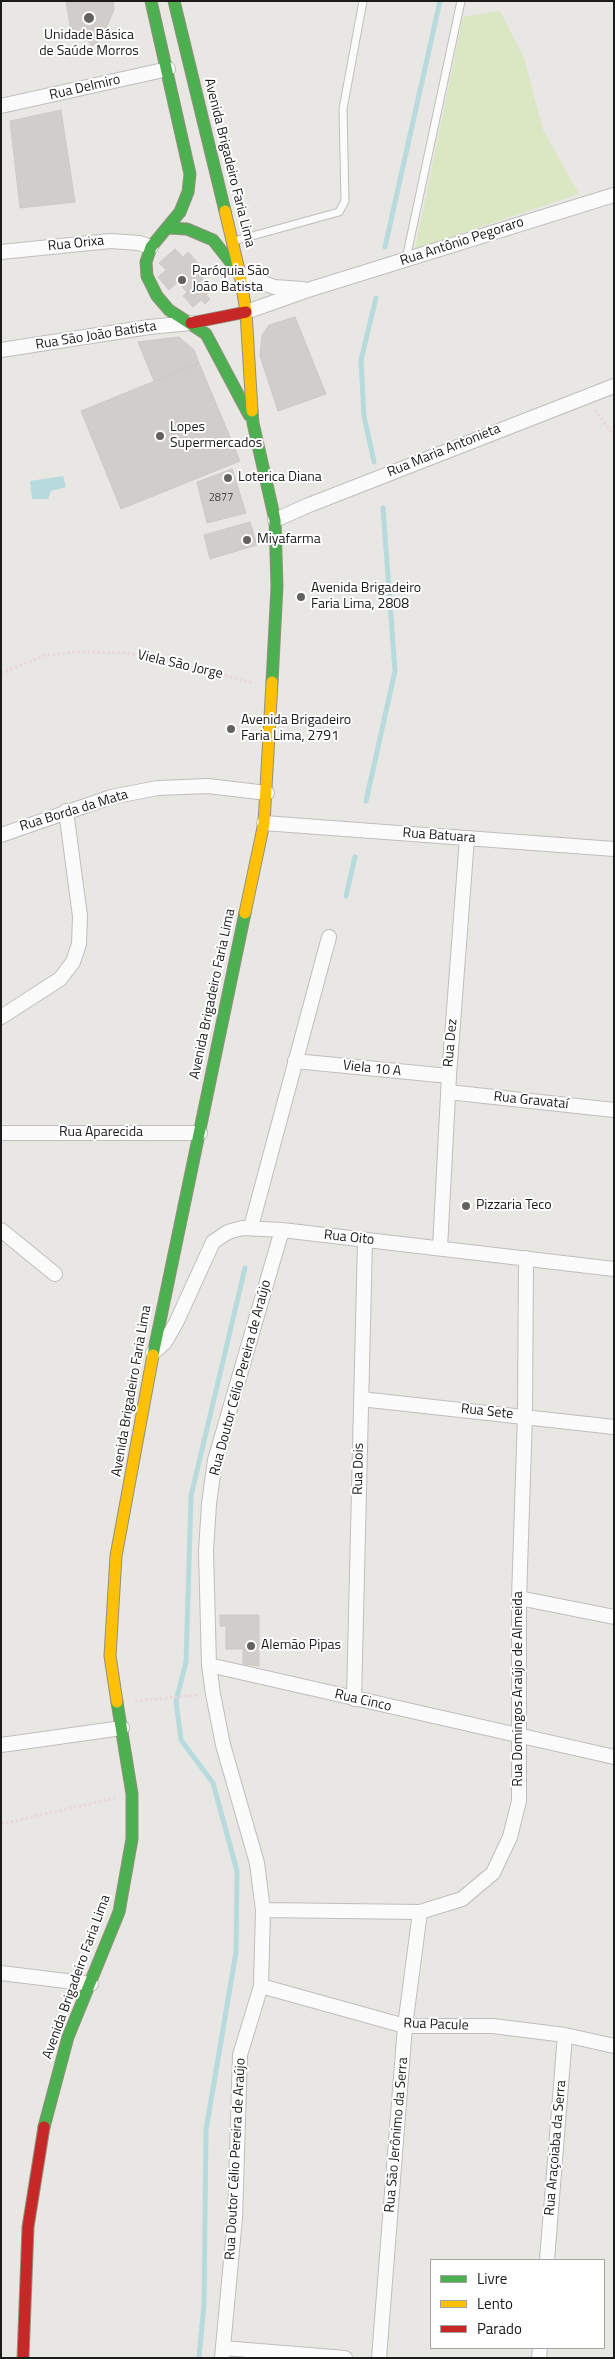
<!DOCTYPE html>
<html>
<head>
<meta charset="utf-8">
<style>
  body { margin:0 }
  #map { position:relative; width:615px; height:2359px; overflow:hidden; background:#e9e7e4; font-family:"Titillium Web",sans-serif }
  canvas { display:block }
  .frame { position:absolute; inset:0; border:2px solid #1b1b1b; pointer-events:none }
  .legend { position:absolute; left:430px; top:2259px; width:175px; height:90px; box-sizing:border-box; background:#fff; border:1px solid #a4a4a4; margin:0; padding:6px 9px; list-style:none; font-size:15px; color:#1b1b1b }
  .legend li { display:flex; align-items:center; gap:10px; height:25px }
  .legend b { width:25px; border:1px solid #a4a4a4 }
</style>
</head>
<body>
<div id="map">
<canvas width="615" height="2359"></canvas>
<div class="frame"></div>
<ul class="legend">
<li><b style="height:6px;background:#4caf50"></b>Livre</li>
<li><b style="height:6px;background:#ffc107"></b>Lento</li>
<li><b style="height:6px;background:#c62828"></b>Parado</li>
</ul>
</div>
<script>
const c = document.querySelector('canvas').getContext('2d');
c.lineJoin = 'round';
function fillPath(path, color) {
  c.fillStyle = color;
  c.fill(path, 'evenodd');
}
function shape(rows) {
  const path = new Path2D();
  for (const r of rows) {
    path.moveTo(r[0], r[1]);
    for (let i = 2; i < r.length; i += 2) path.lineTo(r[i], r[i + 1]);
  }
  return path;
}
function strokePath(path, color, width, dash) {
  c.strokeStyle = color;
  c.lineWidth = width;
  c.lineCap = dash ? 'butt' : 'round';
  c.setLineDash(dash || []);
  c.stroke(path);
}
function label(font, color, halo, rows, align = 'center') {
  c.font = font + ' "Titillium Web",sans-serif';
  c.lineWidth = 4;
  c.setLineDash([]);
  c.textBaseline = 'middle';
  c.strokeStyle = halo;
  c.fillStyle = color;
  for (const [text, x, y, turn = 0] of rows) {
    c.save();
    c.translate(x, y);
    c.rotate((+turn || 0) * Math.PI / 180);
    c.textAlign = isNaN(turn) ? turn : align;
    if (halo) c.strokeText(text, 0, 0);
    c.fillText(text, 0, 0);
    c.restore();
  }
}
fillPath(shape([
  [500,11,524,58,543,130,579,194,415,249,463,17]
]), '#dbe6c3');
fillPath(shape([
  [63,476,66,487,51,491,48,499,32,499,30,481]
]), '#b7dadc');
strokePath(shape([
  [385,247,440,1],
  [374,462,364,416,361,360,376,298],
  [366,801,395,671,383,508],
  [346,896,355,857],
  [199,2358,204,2304,206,2130,236,1952,237,1871,213,1783,181,1740,176,1701,186,1662,191,1496,245,1268]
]), '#b7dadc', 5);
const building = shape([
  [66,1,113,1,114,10,103,35,97,37,97,43,91,46,88,40,83,41,82,30,71,31,66,1],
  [61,110,75,202,20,208,10,121,61,110],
  [175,249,183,257,188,252,198,263,193,267,212,289,206,295,210,299,205,304,201,300,193,307,183,296,187,292,178,282,169,290,158,277,166,270,159,263,175,249],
  [295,317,326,394,278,411,260,356,262,335,269,325,295,317],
  [179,337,194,350,199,363,154,381,138,342,179,337],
  [199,363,240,461,121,509,81,411,199,363],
  [232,469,246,513,207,523,197,482,232,469],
  [250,522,257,545,210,559,204,535,250,522],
  [220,1615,259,1615,259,1666,243,1664,243,1649,226,1649,226,1626,220,1626,220,1615]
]);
fillPath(building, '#d0cdcb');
strokePath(building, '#ccc8c5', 1);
const lane = shape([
  [234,241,339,212,345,201,343,109,363,1],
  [406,259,461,1]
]);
const street = shape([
  [1,106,168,69],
  [1,252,110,241,139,243,151,247],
  [240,274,274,287,303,289],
  [246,312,311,289,614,195],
  [1,350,149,327,191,323],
  [275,520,309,505,614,386],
  [264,823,614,849],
  [1,835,111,797,158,788,208,786,267,793],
  [1,1017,60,979,73,962,79,944,80,916,66,811],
  [295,1061,449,1076],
  [448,1092,614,1110],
  [1,1133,200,1133],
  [251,1227,329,937],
  [1,1230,55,1274],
  [440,1248,449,1076,467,838],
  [153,1353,165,1342,176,1323,213,1242,228,1232,242,1228,282,1230,614,1269],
  [361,1399,614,1427],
  [519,1598,614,1617],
  [209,1665,614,1757],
  [354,1699,365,1240],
  [1,1745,122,1728],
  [263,1910,420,1912,462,1899,493,1873,510,1837,519,1801,519,1598,525,1416,526,1258],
  [1,1973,91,1984],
  [261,1986,405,2026,493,2026,565,2035,614,2046],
  [547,2260,565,2035],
  [223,2348,345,2358],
  [222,2358,235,2218,240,2055,261,1986,263,1910,257,1863,223,1745,213,1694,209,1665,206,1551,209,1504,215,1460,282,1230],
  [379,2358,405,2026,420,1912],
  [539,2358,540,2348]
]);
const fast = shape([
  [151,1,190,174,188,192,180,212,151,247,146,262,147,276,157,296,169,310,206,334,249,415],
  [174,1,225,211],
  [169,228,187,229,213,240,236,269],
  [252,411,253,423,275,520,277,587,272,682],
  [153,1355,245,913],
  [44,2127,68,2037,119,1912,132,1839,132,1794,117,1702]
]);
const slow = shape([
  [225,211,240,274,246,312,252,411],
  [245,913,264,823,272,682],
  [117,1702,110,1656,116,1556,153,1355]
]);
const jam = shape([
  [191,323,246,312],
  [23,2358,28,2227,44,2127]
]);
strokePath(lane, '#bfbebc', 9);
strokePath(street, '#bfbebc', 16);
strokePath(fast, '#92907d', 13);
strokePath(slow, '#92907d', 13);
strokePath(jam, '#92907d', 13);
strokePath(shape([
  [595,410,614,436],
  [1,673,44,656,72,652,127,653,159,658,253,683],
  [135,1701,199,1695],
  [1,1824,115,1798]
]), '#e9d8d9', 3, [2.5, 2.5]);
strokePath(lane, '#fcfbfb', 7);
strokePath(street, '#fcfbfb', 14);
strokePath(fast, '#4caf50', 11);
strokePath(slow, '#ffc107', 11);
strokePath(jam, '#c62828', 11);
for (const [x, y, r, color] of [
  [89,18,6,"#636261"],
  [182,280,5,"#636261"],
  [160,436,5,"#636261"],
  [228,478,5,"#636261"],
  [247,540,5,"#636261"],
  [301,597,5,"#636261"],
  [231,729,5,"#636261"],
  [466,1206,5,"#636261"],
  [251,1646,5,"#636261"]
]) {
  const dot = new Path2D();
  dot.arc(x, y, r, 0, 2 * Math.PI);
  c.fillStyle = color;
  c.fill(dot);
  strokePath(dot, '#fff', 2);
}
label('11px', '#484847', null, [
  ["2877",221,498]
]);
label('14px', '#1b1b1b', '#fff', [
  ["Unidade Básica",89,36,"center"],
  ["de Saúde Morros",89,52,"center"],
  ["Paróquia São",192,272],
  ["João Batista",192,288],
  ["Lopes",170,428],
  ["Supermercados",170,444],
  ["Loterica Diana",238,478],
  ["Miyafarma",257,540],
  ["Avenida Brigadeiro",311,589],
  ["Faria Lima, 2808",311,605],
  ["Avenida Brigadeiro",241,721],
  ["Faria Lima, 2791",241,737],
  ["Pizzaria Teco",476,1206],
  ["Alemão Pipas",261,1646]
], 'left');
label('14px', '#1b1b1b', '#fff', [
  ["Rua Delmiro",85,88,-13],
  ["Avenida Brigadeiro Faria Lima",229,163,76],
  ["Rua Antônio Pegoraro",462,242,-18],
  ["Rua Orixa",76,244,-6],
  ["Rua São João Batista",96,336,-9],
  ["Rua Maria Antonieta",444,451,-22],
  ["Viela São Jorge",180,665,13],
  ["Rua Borda da Mata",74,811,-17],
  ["Rua Batuara",439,836,4],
  ["Avenida Brigadeiro Faria Lima",213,994,-78],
  ["Rua Dez",451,1043,-85],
  ["Viela 10 A",372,1069,6],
  ["Rua Gravataí",531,1101,6],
  ["Rua Aparecida",101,1133],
  ["Rua Oito",349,1238,6],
  ["Rua Doutor Célio Pereira de Araújo",241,1378,-75],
  ["Avenida Brigadeiro Faria Lima",132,1391,-80],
  ["Rua Sete",487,1412,6],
  ["Rua Dois",359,1469,-89],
  ["Rua Domingos Araújo de Almeida",519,1689,-90],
  ["Rua Cinco",363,1701,13],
  ["Avenida Brigadeiro Faria Lima",77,1977,-70],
  ["Rua Pacule",436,2025,2],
  ["Rua São Jerônimo da Serra",397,2135,-85],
  ["Rua Araçoiaba da Serra",556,2148,-85],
  ["Rua Doutor Célio Pereira de Araújo",236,2159,-87]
]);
</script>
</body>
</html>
